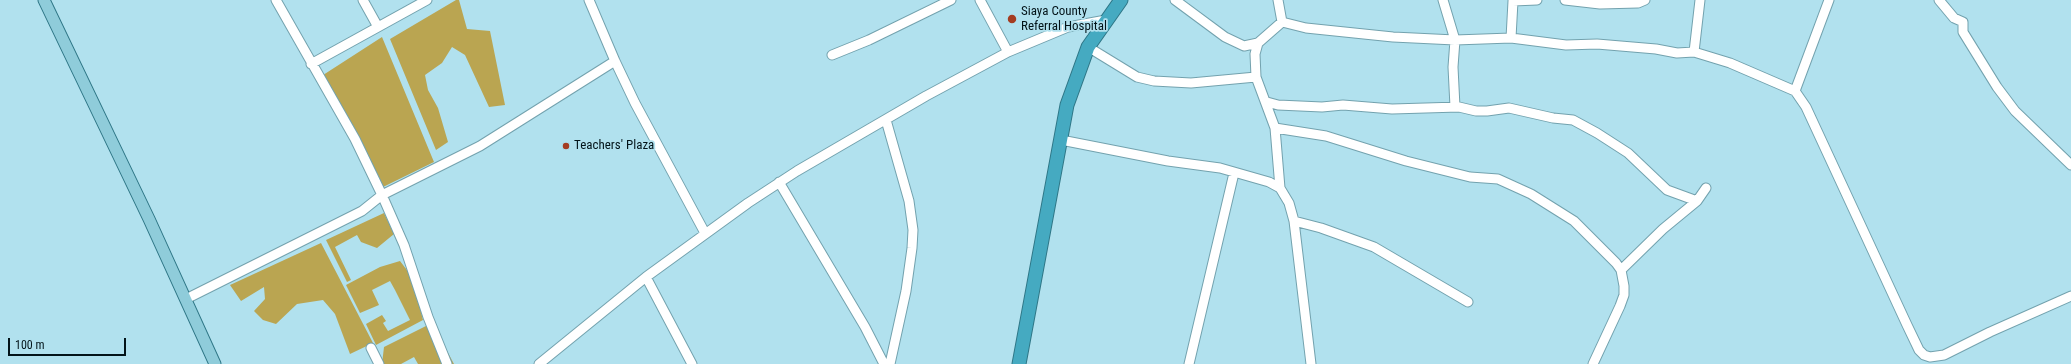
<!DOCTYPE html>
<html>
<head>
<meta charset="utf-8">
<style>
  body { margin:0 }
  #map { position:relative; width:2071px; height:364px; overflow:hidden; background:#b1e1ee; font-family:"Roboto Condensed",sans-serif }
  canvas { display:block }
  .scale { position:absolute; left:8px; top:338px; width:118px; height:18px; box-sizing:border-box; border:2px solid #031419; border-top:0; padding-left:5px; font-size:12px; line-height:14px; white-space:nowrap; color:#031419; -webkit-text-stroke:3px #b1e1ee; paint-order:stroke }
</style>
</head>
<body>
<div id="map">
<canvas width="2071" height="364"></canvas>
<div class="scale">100 m</div>
</div>
<script>
const c = document.querySelector('canvas').getContext('2d');
c.lineJoin = 'round';
function fillPath(path, color) {
  c.fillStyle = color;
  c.fill(path, 'evenodd');
}
function shape(rows) {
  const path = new Path2D();
  for (const r of rows) {
    path.moveTo(r[0], r[1]);
    for (let i = 2; i < r.length; i += 2) path.lineTo(r[i], r[i + 1]);
  }
  return path;
}
function strokePath(path, color, width, dash) {
  c.strokeStyle = color;
  c.lineWidth = width;
  c.lineCap = dash ? 'butt' : 'round';
  c.setLineDash(dash || []);
  c.stroke(path);
}
function label(font, color, halo, rows, align = 'center') {
  c.font = font + ' "Roboto Condensed",sans-serif';
  c.lineWidth = 3.5;
  c.setLineDash([]);
  c.textBaseline = 'middle';
  c.strokeStyle = halo;
  c.fillStyle = color;
  for (const [text, x, y, turn = 0] of rows) {
    c.save();
    c.translate(x, y);
    c.rotate((+turn || 0) * Math.PI / 180);
    c.textAlign = isNaN(turn) ? turn : align;
    if (halo) c.strokeText(text, 0, 0);
    c.fillText(text, 0, 0);
    c.restore();
  }
}
fillPath(shape([
  [456,0,459,0,467,29,490,31,505,105,489,107,465,55,452,47,442,63,425,75,428,90,438,108,448,142,436,150,390,39],
  [382,37,434,162,383,187,320,77],
  [384,213,394,234,377,248,361,242,357,235,335,247,351,280,347,282,326,240],
  [321,243,373,343,350,354,335,314,323,300,297,304,276,324,263,320,254,311,265,299,264,287,241,301,230,285],
  [400,261,413,278,423,320,376,345,366,324,382,315,386,321,383,323,388,331,410,320,395,290,390,281,372,290,379,305,360,313,346,285,380,267],
  [432,323,454,364,418,364,414,357,401,364,382,364,384,347]
]), '#baa551');
const minor = shape([
  [276,0,355,139,382,195,404,245,428,317,447,364],
  [363,0,378,27],
  [589,0,615,61,635,103,705,233],
  [980,0,1008,52,1068,27,1106,20],
  [1175,0,1225,37,1244,46,1258,43],
  [1278,0,1282,22],
  [1443,0,1455,40,1453,67,1455,107],
  [1565,0,1600,4,1638,3,1645,0],
  [1939,0,1954,18,1963,22,1963,32,1997,87,2015,111,2071,165],
  [1511,38,1513,1,1537,0],
  [1088,47,1137,77,1154,81,1191,83,1256,77],
  [1694,52,1700,0],
  [832,55,869,40,951,0],
  [311,64,427,0],
  [1795,91,1829,0],
  [1267,102,1278,105,1322,107,1343,105,1392,109,1459,107,1476,111,1487,111,1509,108,1553,118,1573,120,1597,133,1628,153,1667,190,1697,201],
  [886,120,909,201,913,230,912,248,906,291,890,364],
  [1275,128,1326,136,1406,161,1470,177,1498,179,1531,194,1574,221,1616,263,1621,270,1624,286,1624,295,1620,306,1593,364],
  [1061,140,1168,161,1220,168,1269,182,1280,188,1289,203,1294,221,1311,364],
  [779,182,865,327,884,364],
  [1280,188,1275,128,1256,77,1255,54,1258,43,1282,22,1306,28,1393,37,1455,40,1511,38,1566,45,1597,44,1656,49,1677,53,1694,52,1730,63,1795,91,1806,107,1907,325,1919,350,1924,355,1930,357,1944,355,1990,332,2071,296],
  [1294,221,1321,228,1374,247,1468,302],
  [1621,270,1663,229,1697,201,1706,188],
  [646,277,692,364],
  [186,299,362,211,382,195,480,146,615,61],
  [371,348,379,364],
  [539,364,646,277,748,203,797,171,926,96,1008,52],
  [1189,364,1234,173]
]);
const major = shape([
  [44,0,149,219,215,364]
]);
const highway = shape([
  [1019,364,1067,105,1088,47,1121,0]
]);
strokePath(minor, '#73a2ae', 11);
strokePath(major, '#2e7686', 13);
strokePath(highway, '#2e7686', 15);
strokePath(minor, '#fff', 9);
strokePath(major, '#8fccda', 11);
strokePath(highway, '#45aac1', 13);
for (const [x, y, r, color] of [
  [1012,19,5,"#a43c21"],
  [566,146,4,"#a43c21"]
]) {
  const dot = new Path2D();
  dot.arc(x, y, r, 0, 2 * Math.PI);
  c.fillStyle = color;
  c.fill(dot);
  strokePath(dot, '#b1e1ee', 1.5);
}
label('13px', '#031419', '#b1e1ee', [
  ["Siaya County",1021,12],
  ["Referral Hospital",1021,27],
  ["Teachers' Plaza",574,146]
], 'left');
</script>
</body>
</html>
